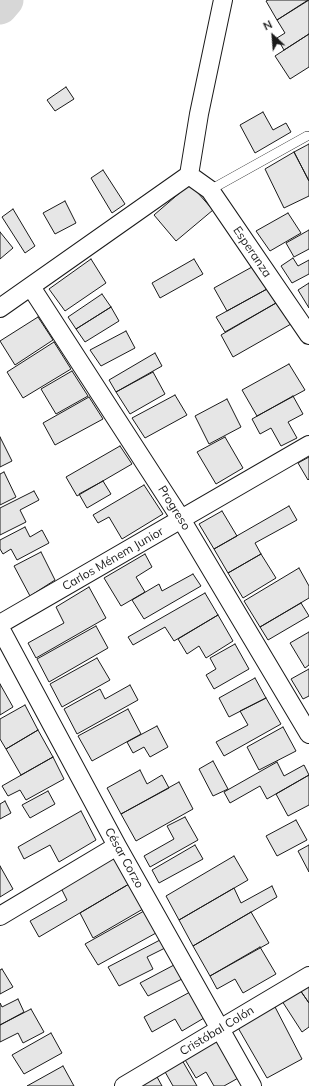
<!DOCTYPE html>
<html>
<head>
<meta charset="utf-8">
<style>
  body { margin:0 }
  #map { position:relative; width:309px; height:1086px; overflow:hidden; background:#fff; font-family:Mulish,sans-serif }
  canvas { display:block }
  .north { position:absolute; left:253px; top:16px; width:40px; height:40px; -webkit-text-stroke:3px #fff; paint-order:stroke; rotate:334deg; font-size:11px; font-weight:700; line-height:16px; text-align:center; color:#1a1a1a }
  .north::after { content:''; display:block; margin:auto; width:14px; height:18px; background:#1a1a1a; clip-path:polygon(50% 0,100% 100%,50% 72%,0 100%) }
</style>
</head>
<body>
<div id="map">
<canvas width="309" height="1086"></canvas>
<div class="north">N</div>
</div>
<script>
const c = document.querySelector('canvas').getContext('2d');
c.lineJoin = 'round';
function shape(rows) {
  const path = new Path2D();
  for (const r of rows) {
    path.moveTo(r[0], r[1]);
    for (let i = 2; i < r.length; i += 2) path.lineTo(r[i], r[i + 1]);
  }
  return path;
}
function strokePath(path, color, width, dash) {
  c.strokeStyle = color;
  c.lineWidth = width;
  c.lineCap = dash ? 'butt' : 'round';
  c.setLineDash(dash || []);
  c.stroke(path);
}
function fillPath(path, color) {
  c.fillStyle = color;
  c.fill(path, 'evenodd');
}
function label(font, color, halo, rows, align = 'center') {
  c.font = font + ' Mulish,sans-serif';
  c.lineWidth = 3;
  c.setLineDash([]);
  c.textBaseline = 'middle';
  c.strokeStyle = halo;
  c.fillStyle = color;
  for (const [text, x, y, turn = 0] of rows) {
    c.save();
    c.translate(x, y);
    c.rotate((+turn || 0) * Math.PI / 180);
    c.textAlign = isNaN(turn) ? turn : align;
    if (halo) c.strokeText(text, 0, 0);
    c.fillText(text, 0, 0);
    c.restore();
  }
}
strokePath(shape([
  [0,7,6,0]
]), '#d7d7d7', 35);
const building = shape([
  [268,0,308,0,277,20,266,1,268,0],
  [309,0,309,34,284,50,277,38,285,33,277,20,309,0],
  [309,34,309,67,290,79,275,56,309,34],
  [66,87,74,99,55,111,47,100,66,87],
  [263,112,273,130,286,123,291,132,255,153,240,125,263,112],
  [309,144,309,181,294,152,309,144],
  [294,152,309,181,309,196,284,208,265,169,294,152],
  [103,170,125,204,112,213,91,178,103,170],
  [190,184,213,210,176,241,154,215,190,184],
  [65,201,76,223,55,234,43,213,65,201],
  [13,209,35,246,25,253,2,217,13,209],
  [288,213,301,233,270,251,256,231,288,213],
  [309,230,309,249,294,257,286,243,309,230],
  [0,232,13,248,0,259,0,232],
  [293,258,298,266,309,260,309,274,292,283,281,266,293,258],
  [91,259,106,283,65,311,49,289,91,259],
  [194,259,203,274,160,298,152,283,194,259],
  [252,267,267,289,227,311,214,288,252,267],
  [309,283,309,308,298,290,309,283],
  [267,289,276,303,225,332,216,317,267,289],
  [102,294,111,307,76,329,68,317,102,294],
  [276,303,291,324,233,357,221,335,276,303],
  [111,307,119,321,85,342,76,329,111,307],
  [38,317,53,340,15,365,0,341,38,317],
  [126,331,135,348,101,366,90,350,126,331],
  [54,342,71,369,23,398,7,372,54,342],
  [155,353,162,366,116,392,109,380,155,353],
  [289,364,305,390,257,416,242,390,289,364],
  [72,371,88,396,56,414,41,389,72,371],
  [153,372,165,394,130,414,116,392,153,372],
  [175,395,187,415,145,438,132,418,175,395],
  [293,396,303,414,288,422,297,438,281,446,271,428,260,434,252,419,293,396],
  [89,397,103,419,55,445,43,423,89,397],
  [227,399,241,427,209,444,195,416,227,399],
  [0,437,12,461,0,467,0,437],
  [225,437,243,468,216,484,197,452,225,437],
  [120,446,132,464,77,496,66,477,120,446],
  [309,457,309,479,308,480,298,463,309,457],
  [4,472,16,497,0,505,0,474,4,472],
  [103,481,111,494,87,508,79,494,103,481],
  [144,485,163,514,122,539,109,517,98,523,93,515,144,485],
  [34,491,39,500,20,510,26,522,0,535,0,508,34,491],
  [289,506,297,520,255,543,261,554,228,573,214,549,289,506],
  [222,511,237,536,214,549,199,524,222,511],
  [25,527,30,537,42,530,49,543,17,560,11,549,3,554,0,549,0,540,25,527],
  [41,552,55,580,30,596,14,566,41,552],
  [145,554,152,567,136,577,145,592,121,606,104,578,145,554],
  [261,554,276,578,243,598,228,573,261,554],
  [299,568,309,586,309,598,260,627,244,601,299,568],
  [193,574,201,586,144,619,132,600,159,584,162,591,193,574],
  [89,587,106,618,36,658,28,643,64,623,56,607,89,587],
  [205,593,218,615,174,641,165,627,133,645,128,637,205,593],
  [301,603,309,616,268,640,260,627,301,603],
  [218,615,233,641,206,658,199,646,187,654,178,639,218,615],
  [96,626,108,648,49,682,37,659,96,626],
  [309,632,309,665,305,668,290,643,309,632],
  [235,644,249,669,214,689,206,675,216,669,210,658,235,644],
  [97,658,110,680,62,707,50,684,97,658],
  [309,669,309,696,303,699,291,679,309,669],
  [255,678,266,698,229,717,219,698,255,678],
  [0,684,13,707,0,715,0,684],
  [130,685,138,700,77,734,64,709,100,689,105,699,130,685],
  [266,698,281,724,224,756,216,742,248,725,240,711,266,698],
  [25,705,38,730,6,749,0,739,0,719,25,705],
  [128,709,141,734,92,761,78,736,128,709],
  [157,726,168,747,150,757,144,747,133,753,127,742,157,726],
  [283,727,296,751,259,770,247,747,283,727],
  [38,730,53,757,21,775,6,749,38,730],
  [53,757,64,779,26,800,20,790,8,796,2,786,53,757],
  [213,761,228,789,213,796,199,769,213,761],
  [277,762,284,776,304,765,309,775,267,799,260,786,230,803,224,792,277,762],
  [140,770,147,784,162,775,169,788,121,814,107,788,140,770],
  [309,775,309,805,288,816,276,794,309,775],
  [179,782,193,809,136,841,121,814,179,782],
  [48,791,55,804,30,818,22,805,48,791],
  [5,801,11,813,0,819,0,804,5,801],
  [81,811,96,840,59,862,50,845,24,859,18,847,81,811],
  [185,817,198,840,150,867,144,856,174,839,167,826,185,817],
  [296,820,307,840,277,856,266,836,296,820],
  [195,845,203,859,159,883,152,870,195,845],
  [309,845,309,872,298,851,309,845],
  [234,856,248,880,179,920,166,896,234,856],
  [114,857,129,884,39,937,30,921,67,900,61,888,114,857],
  [0,866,13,889,0,897,0,866],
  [129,884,143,909,93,938,80,913,129,884],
  [272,886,277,897,193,946,179,920,234,888,241,903,272,886],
  [144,911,156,933,98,965,85,944,144,911],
  [251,912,269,943,210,976,193,946,251,912],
  [160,940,165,948,147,957,153,969,119,986,108,967,160,940],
  [260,947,276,974,243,993,235,979,217,989,210,976,260,947],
  [174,965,182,979,148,996,140,983,174,965],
  [2,969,13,987,0,994,0,970,2,969],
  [309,985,309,1003,300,990,309,985],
  [300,990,309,1003,309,1027,302,1032,282,1001,300,990],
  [190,992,204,1018,182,1031,175,1019,152,1032,144,1017,190,992],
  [18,999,24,1012,0,1025,0,1003,2,1007,18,999],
  [274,1005,302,1059,267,1078,237,1026,274,1005],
  [31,1009,44,1032,23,1043,18,1033,0,1042,0,1025,31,1009],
  [51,1033,62,1053,24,1074,12,1055,51,1033],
  [218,1039,240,1077,224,1086,214,1086,206,1072,196,1078,184,1058,218,1039],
  [182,1060,197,1086,173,1086,164,1070,182,1060],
  [63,1066,74,1086,27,1086,63,1066],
  [156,1075,162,1086,137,1086,156,1075]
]);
fillPath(building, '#e6e6e6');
strokePath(building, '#1a1a1a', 1);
const service = shape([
  [210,190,307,136]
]);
const minor = shape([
  [189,175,210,190,309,335],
  [31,287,181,519,309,734],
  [0,308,189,175,199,114,223,0],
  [0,624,309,445],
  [0,628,117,846,252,1086],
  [0,916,117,846],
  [124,1086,309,976]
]);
strokePath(service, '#1a1a1a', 10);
strokePath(minor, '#1a1a1a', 20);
strokePath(service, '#fff', 9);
strokePath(minor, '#fff', 18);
label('12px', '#1a1a1a', '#fff', [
  ["Esperanza",252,252,56],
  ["Progreso",174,508,58],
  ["Carlos Ménem Junior",113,559,-30],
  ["César Corzo",124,858,61],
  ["Cristóbal Colón",217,1031,-31]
]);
</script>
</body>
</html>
